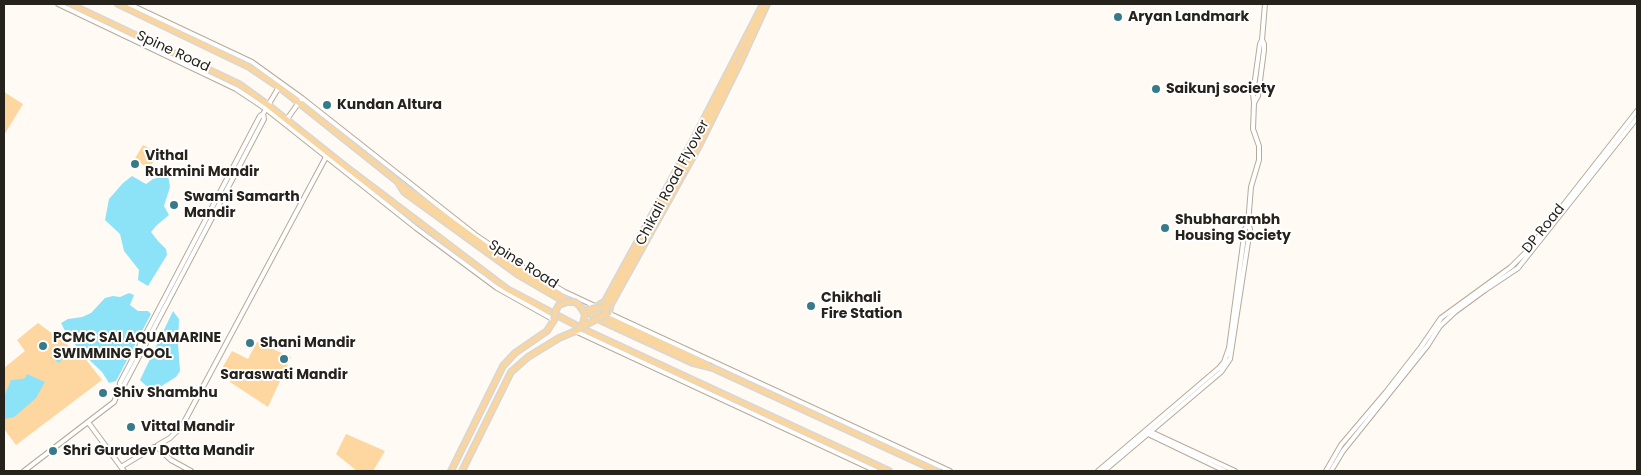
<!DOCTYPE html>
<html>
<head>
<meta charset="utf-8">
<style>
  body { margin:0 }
  #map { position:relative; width:1641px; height:475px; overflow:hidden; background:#fffaf4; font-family:Poppins,sans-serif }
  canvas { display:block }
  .frame { position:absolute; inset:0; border:5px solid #26221c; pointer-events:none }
</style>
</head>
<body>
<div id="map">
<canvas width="1641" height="475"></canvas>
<div class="frame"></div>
</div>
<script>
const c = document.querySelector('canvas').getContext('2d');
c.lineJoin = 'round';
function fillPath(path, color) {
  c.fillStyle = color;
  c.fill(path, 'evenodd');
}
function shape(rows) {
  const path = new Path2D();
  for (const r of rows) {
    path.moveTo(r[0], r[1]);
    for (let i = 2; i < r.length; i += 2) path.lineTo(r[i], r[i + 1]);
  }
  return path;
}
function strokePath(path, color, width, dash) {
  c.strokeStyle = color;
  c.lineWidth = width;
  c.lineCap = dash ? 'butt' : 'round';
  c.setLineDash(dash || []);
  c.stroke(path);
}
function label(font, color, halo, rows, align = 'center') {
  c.font = font + ' Poppins,sans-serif';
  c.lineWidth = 4;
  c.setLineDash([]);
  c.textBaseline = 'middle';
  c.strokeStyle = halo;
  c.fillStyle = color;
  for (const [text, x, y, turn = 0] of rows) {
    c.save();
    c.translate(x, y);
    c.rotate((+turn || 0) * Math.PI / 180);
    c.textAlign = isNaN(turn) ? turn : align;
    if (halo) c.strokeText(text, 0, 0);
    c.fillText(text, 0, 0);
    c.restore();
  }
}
fillPath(shape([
  [4,92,23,104,4,135],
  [143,145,158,153,151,166,148,165,147,167,134,160],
  [38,323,84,357,102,380,16,445,4,429,4,368,25,351,17,340],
  [257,342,291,357,268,407,230,382,232,376,221,370,232,351,248,359],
  [346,434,385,451,373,471,357,471,336,454]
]), '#fed69f');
fillPath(shape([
  [168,175,170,187,164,206,169,215,157,225,151,232,158,241,166,249,167,255,148,286,138,280,139,270,124,251,120,234,105,220,109,199,123,183,132,176,146,184,153,179],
  [129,293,134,295,130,305,138,311,148,311,151,314,116,381,109,383,102,372,79,350,65,331,61,323,68,319,82,317,91,313,105,298,113,296,120,297],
  [173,311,179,319,178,344,180,371,176,377,160,387,157,396,140,380],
  [60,348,67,353,59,363,53,358],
  [27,374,45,382,36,398,20,412,14,417,4,419,4,397,11,380,22,379,25,378]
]), '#8ce3f8');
const minor = shape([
  [58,4,236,89,266,109,416,228,497,288,554,320],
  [129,4,252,62,302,98,477,236,521,266,565,292,597,307],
  [1254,103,1258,96,1264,50,1264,44,1262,40],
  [287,119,300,101],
  [608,313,950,471],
  [575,331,876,471],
  [119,390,120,383,260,116,263,114],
  [88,422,124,471],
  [1149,431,1235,471],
  [1146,433,1225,471],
  [158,445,170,438,182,426,326,157],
  [158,448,171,460,191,471],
  [121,467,154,447],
  [24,471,114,402,119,390,124,385,264,119,263,114,279,87],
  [1098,471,1219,368,1224,362,1229,348,1245,229,1248,224],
  [1104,471,1221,372,1230,359,1250,229,1248,224,1251,187,1259,160,1259,146,1253,129,1254,103,1253,94,1260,44,1262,40,1265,4],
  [1326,471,1341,445,1386,392,1421,347,1441,318,1511,267,1528,250,1637,111],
  [1331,471,1343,451,1428,345,1440,326,1455,312,1485,290,1518,268,1637,118]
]);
const major = shape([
  [70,4,239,84,268,105,346,167,507,289,589,332,889,471],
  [118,4,249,67,283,90,407,189,506,261,571,302],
  [399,184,404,192,517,274,560,299],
  [608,302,696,142,732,71,734,64],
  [596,307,605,301,693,140,763,4],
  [581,308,602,321,693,363,713,368,937,471],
  [589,309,706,364],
  [609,313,611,304,700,144,739,65,767,4],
  [451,471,503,366,515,353,547,331,554,320],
  [462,471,511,372,528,357,559,338,578,330]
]);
strokePath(minor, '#b6aa9b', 6);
strokePath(major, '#d8d7d6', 8);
strokePath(minor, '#fff', 4);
strokePath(major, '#f9d5a0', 5);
const majorBridge = shape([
  [591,309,603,307,608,302],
  [554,320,556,310,559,305,567,302,575,302,581,307,585,315,583,323,578,330],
  [580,328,605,315,608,302]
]);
strokePath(majorBridge, '#d8d7d6', 8, []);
strokePath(majorBridge, '#f9d5a0', 5);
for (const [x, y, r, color] of [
  [1118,17,5,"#377b8b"],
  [1156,89,5,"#377b8b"],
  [327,105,5,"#377b8b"],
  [135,164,5,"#377b8b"],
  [174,205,5,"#377b8b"],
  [1165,228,5,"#377b8b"],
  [811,306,5,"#377b8b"],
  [250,343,5,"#377b8b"],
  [43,346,5,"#377b8b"],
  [284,359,5,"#377b8b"],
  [103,393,5,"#377b8b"],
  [131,427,5,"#377b8b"],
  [53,451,5,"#377b8b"]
]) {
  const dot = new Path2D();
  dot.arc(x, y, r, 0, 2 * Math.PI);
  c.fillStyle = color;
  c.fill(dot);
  strokePath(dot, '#fff', 2);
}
label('bold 14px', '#26221c', '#fff', [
  ["Aryan Landmark",1128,17],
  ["Saikunj society",1166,89],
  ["Kundan Altura",337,105],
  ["Vithal",145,156],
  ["Rukmini Mandir",145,172],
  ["Swami Samarth",184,197],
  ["Mandir",184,213],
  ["Shubharambh",1175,220],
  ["Housing Society",1175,236],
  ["Chikhali",821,298],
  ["Fire Station",821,314],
  ["PCMC SAI AQUAMARINE",53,338],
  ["SWIMMING POOL",53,354],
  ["Shani Mandir",260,343],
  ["Saraswati Mandir",284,375,"center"],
  ["Shiv Shambhu",113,393],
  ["Vittal Mandir",141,427],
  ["Shri Gurudev Datta Mandir",63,451]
], 'left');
label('14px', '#26221c', '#fff', [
  ["Spine Road",173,52,25],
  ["Chikali Road Flyover",673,183,-62],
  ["DP Road",1544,229,-51],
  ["Spine Road",523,265,32]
]);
</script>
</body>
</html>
